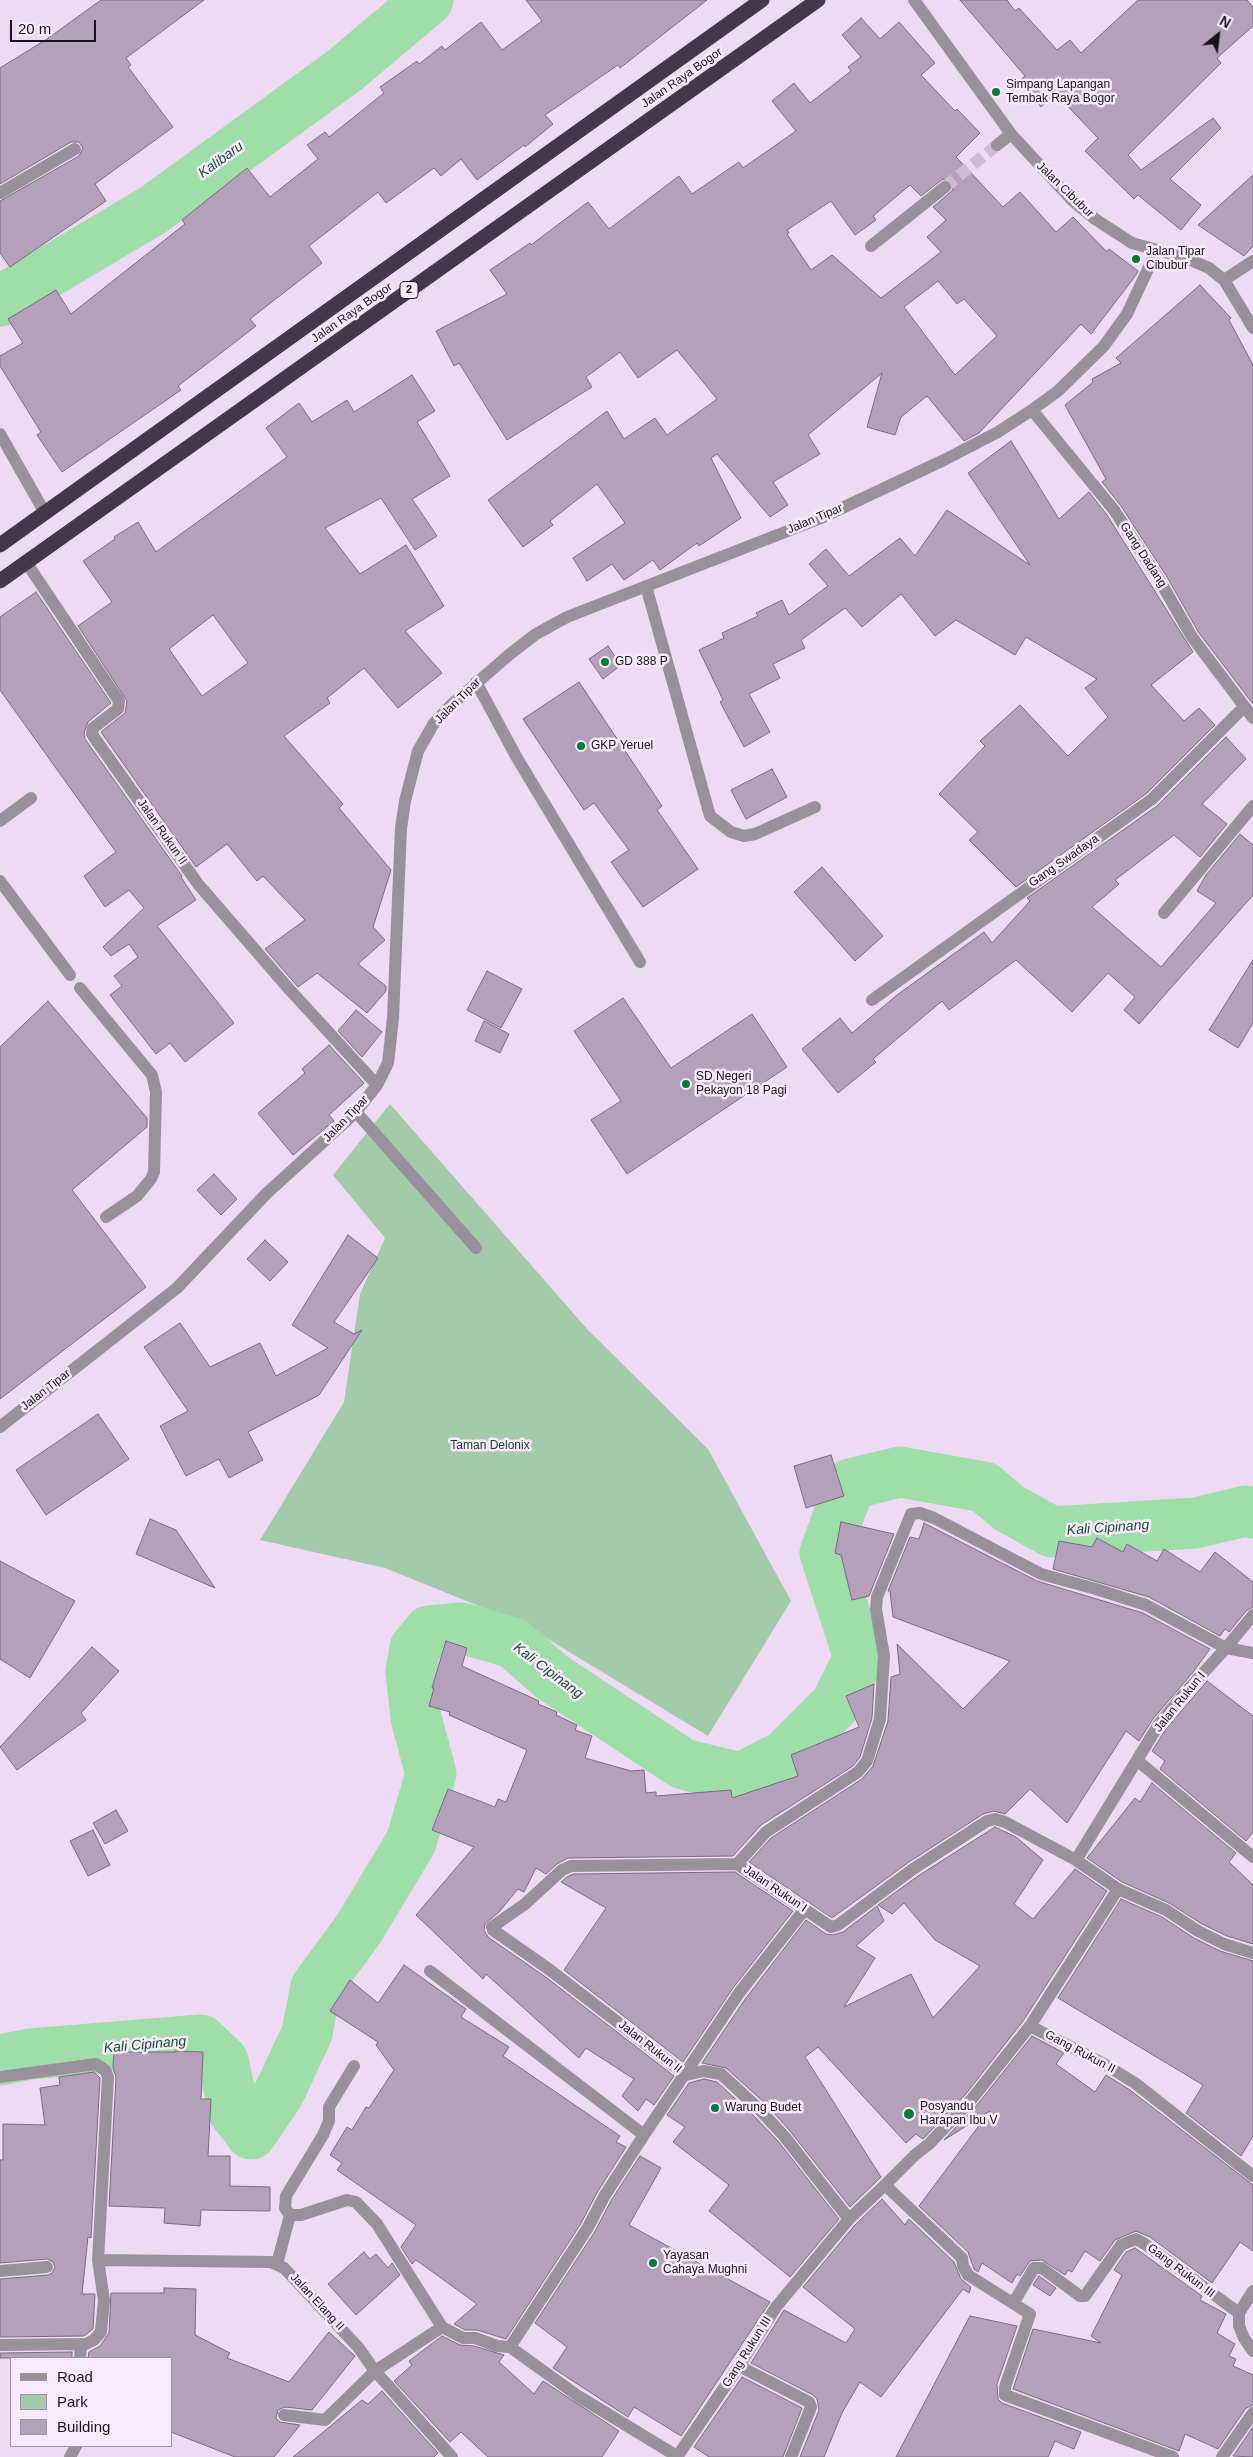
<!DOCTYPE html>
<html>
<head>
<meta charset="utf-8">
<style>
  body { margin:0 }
  #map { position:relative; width:1253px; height:2457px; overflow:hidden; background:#eedaf5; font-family:Arial,sans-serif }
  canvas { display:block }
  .legend { position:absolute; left:10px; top:2357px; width:162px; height:90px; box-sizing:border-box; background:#f9e9ff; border:1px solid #9f93a4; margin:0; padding:6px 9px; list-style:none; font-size:15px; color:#19121b }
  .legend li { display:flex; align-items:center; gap:10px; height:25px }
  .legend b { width:25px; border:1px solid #9f93a4 }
  .north { position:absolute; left:1193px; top:10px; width:50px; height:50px; -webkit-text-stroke:4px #f9e9ff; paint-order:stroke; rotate:29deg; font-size:14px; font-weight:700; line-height:20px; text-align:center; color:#19121b }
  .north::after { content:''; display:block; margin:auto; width:18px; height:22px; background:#19121b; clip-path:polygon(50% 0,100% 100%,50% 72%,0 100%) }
  .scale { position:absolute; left:10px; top:20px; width:86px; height:22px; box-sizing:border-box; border:2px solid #19121b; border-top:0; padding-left:6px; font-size:15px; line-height:18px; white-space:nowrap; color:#19121b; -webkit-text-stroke:4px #f9e9ff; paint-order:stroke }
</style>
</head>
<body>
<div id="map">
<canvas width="1253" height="2457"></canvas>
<ul class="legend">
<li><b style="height:6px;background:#98909b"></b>Road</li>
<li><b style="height:14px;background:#a3cba9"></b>Park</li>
<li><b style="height:14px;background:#b4a0ba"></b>Building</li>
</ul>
<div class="north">N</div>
<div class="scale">20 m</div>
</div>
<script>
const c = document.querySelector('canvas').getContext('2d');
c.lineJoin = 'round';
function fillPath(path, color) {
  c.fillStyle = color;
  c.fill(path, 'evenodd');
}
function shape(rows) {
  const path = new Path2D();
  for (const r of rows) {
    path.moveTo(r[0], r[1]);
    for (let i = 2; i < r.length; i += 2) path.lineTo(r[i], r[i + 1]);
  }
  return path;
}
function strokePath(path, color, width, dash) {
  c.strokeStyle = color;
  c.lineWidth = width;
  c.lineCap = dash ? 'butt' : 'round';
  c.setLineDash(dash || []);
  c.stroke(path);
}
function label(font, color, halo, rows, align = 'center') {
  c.font = font + ' Arial,sans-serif';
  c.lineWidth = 5;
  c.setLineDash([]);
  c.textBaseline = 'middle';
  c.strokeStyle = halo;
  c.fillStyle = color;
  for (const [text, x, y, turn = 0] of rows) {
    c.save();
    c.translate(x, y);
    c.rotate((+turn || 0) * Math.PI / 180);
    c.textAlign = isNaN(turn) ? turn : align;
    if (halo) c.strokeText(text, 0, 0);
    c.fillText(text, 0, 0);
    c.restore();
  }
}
fillPath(shape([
  [390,1104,588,1330,708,1449,791,1601,708,1736,523,1624,385,1568,260,1540,344,1402,360,1294,385,1238,333,1175]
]), '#a3cba9');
strokePath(shape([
  [0,301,153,210,345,70,428,0],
  [0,2060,30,2054,201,2040,223,2061,234,2112,251,2134,279,2093,307,2033,316,1987,358,1930,411,1842,431,1774,416,1718,411,1671,415,1648,429,1631,462,1628,513,1643,552,1677,683,1764,741,1778,785,1755,836,1704,859,1658,825,1553,850,1484,900,1472,984,1487,1009,1508,1052,1532,1195,1523,1246,1511,1253,1513]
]), '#9fdda9', 51);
const building = shape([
  [101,0,204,0,126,58,131,65,128,67,173,127,95,184,106,201,10,267,0,253,0,201,79,156,83,148,79,142,71,142,0,184,0,68,47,39,101,0],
  [526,0,707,0,620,68,618,65,545,115,553,124,525,147,524,145,477,180,461,159,441,176,434,168,386,203,378,192,309,246,322,263,250,319,256,326,178,386,181,390,62,472,37,435,41,432,0,366,0,356,23,343,8,319,56,290,71,314,185,224,182,220,247,168,270,197,318,159,307,145,325,132,329,137,384,93,380,87,417,61,419,64,442,46,445,50,481,22,502,50,542,21,526,0],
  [960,0,1007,0,1015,11,1019,8,1057,50,1070,40,1081,53,1138,0,1247,0,1253,7,1253,26,1217,58,1221,63,1128,155,1141,170,1213,118,1221,128,1170,179,1201,205,1181,230,1138,195,1134,199,1085,151,1098,138,1056,94,1041,107,1019,81,1025,76,960,0],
  [861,18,880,39,899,22,935,63,921,75,955,111,957,109,980,133,956,157,1003,207,1020,192,1056,232,1073,217,1107,252,1109,249,1138,271,1136,275,1091,334,1081,324,979,433,964,441,927,396,901,417,895,435,867,427,882,373,808,435,820,454,773,482,788,505,770,517,717,454,711,458,741,518,699,546,697,543,660,570,653,560,624,580,612,564,587,581,573,558,625,523,597,484,550,521,553,525,523,547,488,500,607,411,624,439,655,418,667,435,717,399,677,350,638,378,620,352,586,377,592,387,507,440,459,363,454,366,436,331,507,294,490,270,530,243,531,245,588,202,609,229,679,176,692,194,739,162,743,168,796,131,772,101,794,83,810,103,851,71,848,67,861,57,842,35,861,18],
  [943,179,951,182,953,190,933,207,946,220,927,237,941,252,881,298,832,255,811,270,787,234,789,233,787,230,831,201,855,235,876,220,873,216,910,185,921,196,943,179],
  [938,281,957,304,964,299,997,336,955,375,904,307,938,281],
  [1253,175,1253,246,1244,256,1198,225,1253,175],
  [1200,285,1231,318,1229,320,1253,365,1253,704,1199,633,1167,577,1121,506,1102,482,1106,479,1065,405,1093,382,1092,379,1121,363,1116,358,1200,285],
  [412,375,435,411,417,422,450,476,412,499,437,536,415,550,381,498,325,528,360,574,406,545,444,606,405,631,442,673,398,708,364,668,327,698,330,703,284,736,343,804,339,808,391,870,373,927,385,940,358,964,386,986,386,991,367,1013,317,973,298,987,265,949,305,920,263,876,257,881,227,844,196,867,101,732,125,713,127,701,78,626,112,602,83,561,115,539,114,537,138,522,156,552,287,457,266,428,299,403,312,422,347,400,354,412,412,375],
  [213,615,248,663,202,696,169,649,213,615],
  [1011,441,1059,519,1089,492,1107,515,1193,652,1151,685,1184,721,1199,708,1215,725,1147,793,1016,887,969,840,978,832,939,794,985,746,980,741,1020,705,1068,756,1108,717,1085,688,1097,679,1026,637,1015,655,956,620,935,636,901,594,862,627,845,608,801,640,805,648,773,664,780,678,749,694,770,732,744,747,720,702,723,700,699,650,724,638,722,633,758,616,756,613,782,600,789,615,828,586,809,564,826,549,849,576,900,538,915,556,947,510,1030,565,968,473,1011,441],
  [36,592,111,703,88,722,84,733,85,739,182,876,181,877,196,900,157,926,234,1023,185,1062,170,1043,156,1054,110,995,122,986,114,976,138,957,129,944,111,956,103,947,144,908,129,890,105,907,84,876,116,852,0,690,0,617,36,592],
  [608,646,621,665,603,679,589,659,608,646],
  [579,682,662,806,657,810,698,869,643,907,611,862,629,850,594,803,584,810,523,719,579,682],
  [1226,737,1246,759,1202,804,1227,824,1200,857,1174,835,1115,880,1119,884,1092,907,1161,967,1216,903,1197,891,1206,875,1240,834,1253,845,1253,895,1139,1024,1124,1010,1135,997,1108,973,1072,1012,1016,960,949,1010,942,1001,873,1059,876,1062,838,1093,802,1049,840,1018,852,1033,897,995,984,932,992,943,1030,901,1027,898,1157,806,1226,737],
  [772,769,787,797,746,819,731,790,772,769],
  [822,867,883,936,855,961,794,892,822,867],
  [1253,960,1253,1023,1238,1048,1209,1030,1253,960],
  [487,971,522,989,501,1028,467,1010,487,971],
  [623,998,671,1068,752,1014,787,1067,627,1174,591,1120,621,1101,574,1031,623,998],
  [48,1001,147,1118,147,1127,72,1190,146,1287,0,1399,0,1047,48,1001],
  [356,1010,382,1032,362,1057,338,1031,356,1010],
  [484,1021,509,1034,500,1053,475,1041,484,1021],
  [329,1045,364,1083,329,1115,334,1121,293,1155,258,1113,305,1073,302,1069,329,1045],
  [214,1174,237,1199,221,1215,197,1190,214,1174],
  [348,1235,378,1258,334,1322,354,1334,362,1330,319,1395,248,1432,263,1460,229,1478,219,1459,186,1476,160,1426,188,1411,144,1347,180,1323,210,1367,260,1343,276,1376,328,1348,292,1325,348,1235],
  [265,1240,288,1262,270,1281,247,1259,265,1240],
  [98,1414,129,1459,46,1515,16,1470,98,1414],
  [831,1455,844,1496,806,1508,794,1466,831,1455],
  [150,1519,176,1530,215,1588,136,1554,150,1519],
  [841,1522,894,1534,869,1596,852,1600,841,1555,835,1553,841,1522],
  [924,1523,1037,1581,1143,1613,1210,1649,1194,1671,1153,1719,1139,1741,1126,1731,1067,1823,1030,1789,1005,1814,994,1811,983,1814,909,1862,832,1918,749,1862,771,1838,862,1779,873,1766,888,1721,891,1677,900,1674,897,1644,963,1709,1010,1661,893,1617,890,1591,888,1591,910,1537,919,1539,924,1523],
  [1097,1538,1123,1552,1127,1544,1157,1561,1164,1549,1200,1572,1215,1552,1253,1582,1253,1607,1247,1610,1229,1632,1225,1629,1220,1636,1149,1597,1053,1569,1059,1541,1092,1547,1097,1538],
  [0,1561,75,1601,30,1678,0,1659,0,1561],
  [446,1641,467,1648,462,1666,539,1701,538,1704,557,1712,556,1715,577,1725,575,1730,592,1736,585,1758,631,1771,644,1770,646,1793,656,1792,656,1796,731,1790,732,1798,798,1776,791,1755,859,1727,846,1696,874,1684,872,1718,860,1757,853,1766,761,1825,733,1856,568,1858,557,1864,546,1874,536,1868,524,1892,518,1889,499,1912,485,1924,484,1930,488,1937,547,1978,674,2076,654,2105,646,2099,638,2111,622,2096,634,2079,586,2048,579,2058,486,1974,483,1979,416,1915,474,1847,432,1830,448,1789,495,1807,498,1799,506,1802,527,1750,449,1715,450,1712,429,1706,434,1688,432,1688,446,1641],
  [92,1647,119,1671,81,1713,86,1720,17,1770,0,1747,92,1647],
  [1207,1681,1253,1716,1253,1832,1246,1841,1160,1769,1165,1761,1152,1751,1166,1729,1207,1681],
  [1152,1783,1236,1853,1229,1862,1253,1885,1253,1944,1227,1936,1202,1924,1169,1903,1122,1882,1087,1858,1135,1798,1140,1802,1152,1783],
  [116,1810,128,1831,105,1844,93,1823,116,1810],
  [995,1827,1016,1837,1043,1860,1014,1904,1033,1919,1075,1869,1107,1891,1023,2021,965,2095,923,2139,916,2134,906,2143,818,2047,805,2057,881,2177,850,2207,790,2131,766,2104,726,2068,702,2063,746,1998,806,1920,826,1934,833,1935,843,1932,877,1906,884,1921,856,1946,875,1958,844,2007,911,1974,933,2018,980,1966,935,1940,904,1903,892,1914,878,1905,918,1876,995,1827],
  [93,1830,110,1865,88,1876,70,1841,93,1830],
  [735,1872,793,1911,733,1988,683,2062,564,1970,606,1908,561,1882,567,1877,573,1874,735,1872],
  [1121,1899,1162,1917,1194,1938,1220,1951,1253,1961,1253,2136,1241,2156,1186,2113,1203,2085,1058,1998,1121,1899],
  [404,1965,466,2009,461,2017,509,2047,503,2056,620,2136,616,2142,626,2147,598,2191,580,2225,506,2339,477,2330,465,2330,454,2324,477,2304,416,2260,412,2264,401,2247,416,2225,337,2170,342,2163,330,2155,347,2127,352,2130,366,2107,369,2108,394,2070,376,2045,378,2042,330,2011,350,1980,378,2003,404,1965],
  [1032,2036,1064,2053,1056,2064,1095,2092,1106,2075,1130,2090,1253,2185,1253,2251,1240,2242,1212,2283,1150,2237,1136,2231,1115,2240,1100,2261,1085,2251,1072,2272,1068,2270,1065,2275,1042,2260,1030,2261,1020,2276,1017,2274,1012,2283,982,2263,978,2272,974,2269,968,2252,919,2206,990,2111,944,2140,977,2105,1032,2036],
  [175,2051,203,2052,201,2099,211,2099,208,2156,230,2156,230,2186,270,2187,270,2211,201,2210,200,2226,164,2223,165,2208,109,2206,116,2077,113,2067,114,2052,175,2052,175,2051],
  [94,2072,100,2078,91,2238,88,2237,82,2294,95,2294,93,2329,84,2336,0,2337,0,2279,48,2275,52,2273,55,2267,53,2262,47,2259,0,2263,0,2160,3,2160,3,2124,45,2125,40,2088,60,2085,59,2077,94,2072],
  [704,2079,717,2082,754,2116,778,2141,839,2219,790,2277,709,2211,729,2185,673,2142,685,2127,667,2115,689,2083,704,2079],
  [640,2156,661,2168,629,2225,770,2302,681,2436,634,2407,628,2417,553,2368,567,2347,535,2323,594,2233,612,2199,640,2156],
  [882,2199,905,2225,909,2219,954,2262,961,2279,971,2287,969,2293,963,2289,881,2397,860,2382,842,2413,824,2457,800,2457,819,2410,817,2399,813,2395,751,2363,784,2310,846,2343,855,2329,803,2287,855,2225,882,2199],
  [1135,2248,1202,2296,1200,2300,1226,2314,1217,2333,1235,2344,1229,2356,1236,2359,1233,2366,1253,2375,1253,2405,1246,2408,1218,2449,1185,2434,1179,2451,1013,2389,1033,2329,1101,2343,1091,2336,1122,2275,1114,2270,1126,2252,1135,2248],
  [364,2252,370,2259,376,2254,388,2268,392,2263,400,2275,356,2315,328,2284,364,2252],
  [1039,2276,1056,2288,1050,2296,1033,2285,1039,2276],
  [164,2288,196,2289,195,2335,230,2353,227,2358,289,2382,329,2332,355,2356,312,2410,285,2407,278,2410,276,2418,280,2422,300,2425,274,2457,235,2457,171,2432,171,2358,88,2358,89,2352,100,2346,109,2333,111,2293,164,2293,164,2288],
  [970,2316,1017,2326,997,2384,998,2399,1002,2403,1081,2432,1074,2449,1055,2441,1048,2457,896,2457,970,2316],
  [442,2336,460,2345,474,2346,504,2355,499,2362,534,2394,543,2381,619,2431,602,2457,488,2457,461,2432,450,2442,394,2381,412,2365,409,2361,442,2336],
  [72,2352,72,2358,0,2358,0,2353,72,2352],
  [742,2377,802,2408,783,2457,709,2457,694,2447,742,2377],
  [382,2391,438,2453,434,2457,293,2457,362,2400,368,2404,382,2391],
  [1253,2427,1253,2457,1233,2456,1253,2427]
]);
fillPath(building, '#b4a0ba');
strokePath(building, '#7c6a82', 1);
strokePath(shape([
  [945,187,997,145]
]), '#cebcd4', 12, [12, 6]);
strokePath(shape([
  [914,0,1011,134,1072,200,1095,219,1132,243,1186,258,1209,268,1224,280,1253,328],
  [997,145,1011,134],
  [0,193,75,149],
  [871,246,945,187],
  [1224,280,1253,261],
  [1032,410,1114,510,1160,581,1192,637,1253,718],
  [0,434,45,513],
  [26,562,119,701,118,709,93,728,92,734,96,740,198,884,289,989,377,1085],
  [646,586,710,816,731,832,744,836,755,834,815,807],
  [476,682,517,758,640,962],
  [0,821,31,798],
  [0,881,70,975],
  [1164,913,1253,806],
  [80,988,152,1075,156,1092,154,1172,151,1179,137,1196,106,1217],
  [872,1000,1152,799,1243,708],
  [356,1112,476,1248],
  [0,1427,177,1288,266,1194,356,1112,377,1085,388,1063,393,1018,401,828,405,801,418,751,434,723,450,706,510,654,536,634,567,617,821,518,944,460,998,432,1032,410,1058,391,1104,346,1127,314,1156,252],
  [1253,1653,1226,1648,1183,1695,1159,1724,1076,1860,1118,1889,1166,1910,1198,1931,1224,1944,1253,1953],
  [1138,1761,1253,1857],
  [737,1864,766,1832,858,1772,867,1761,880,1719,883,1671,884,1656,876,1609,877,1597,911,1514,920,1513,934,1518,1041,1574,1096,1589,1146,1605,1226,1648,1253,1615],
  [430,1971,644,2135],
  [1030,2026,1118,1889],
  [354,2066,329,2107,329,2121,323,2135,286,2196,285,2208,290,2215,301,2215,347,2200,356,2202,377,2224,442,2327],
  [0,2077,96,2064,105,2070,108,2077,98,2260,104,2300,101,2332,94,2340,86,2344,0,2345],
  [885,2185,915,2155,929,2144,971,2100,1030,2026,1104,2064,1135,2083,1253,2176],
  [849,2219,784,2136,760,2110,721,2074,704,2071,686,2075,550,1970,493,1930,492,1927,525,1904,562,1870,571,1866,737,1864,831,1927,838,1925,913,1869,987,1821,995,1819,1005,1822,1076,1860],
  [98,2260,271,2262,284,2268,358,2347,375,2371,452,2457],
  [277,2264,290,2215],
  [0,2271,47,2267],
  [1253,2291,1239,2313,1239,2326,1244,2338,1253,2351],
  [1014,2302,1034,2268,1042,2268,1080,2296,1085,2296,1121,2245,1136,2239,1145,2244,1239,2313],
  [510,2347,578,2396,675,2455,679,2454,739,2366,776,2307,849,2219,885,2185,962,2258,963,2266,968,2275,1030,2314,1005,2387,1005,2395,1173,2457],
  [510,2347,587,2229,605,2195,644,2135,739,1993,805,1909],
  [80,2358,81,2344],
  [739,2366,809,2402,811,2407,791,2457],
  [284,2415,325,2420,375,2371,442,2327,463,2338,475,2338,497,2346,510,2347],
  [70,2457,76,2446],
  [1222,2457,1253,2413]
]), '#98909b', 12);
strokePath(shape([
  [0,545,762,0],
  [0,581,818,0]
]), '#46364b', 15);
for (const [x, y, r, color] of [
  [996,92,5,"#017c33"],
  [1136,259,5,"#017c33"],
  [605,662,5,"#017c33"],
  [581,746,5,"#017c33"],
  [686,1084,5,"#017c33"],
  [715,2108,5,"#017c33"],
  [909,2114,6,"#017c33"],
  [653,2263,5,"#017c33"]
]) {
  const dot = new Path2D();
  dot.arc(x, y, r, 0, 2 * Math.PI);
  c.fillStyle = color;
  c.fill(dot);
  strokePath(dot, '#f9e9ff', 2);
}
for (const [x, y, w] of [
  [409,290,18]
]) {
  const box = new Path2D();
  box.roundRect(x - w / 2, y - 8.5, w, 17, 4);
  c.fillStyle = '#f9e9ff';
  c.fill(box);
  strokePath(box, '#19121b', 1);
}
label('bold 11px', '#19121b', null, [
  ["2",409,290]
]);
label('12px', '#19121b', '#f9e9ff', [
  ["Jalan Raya Bogor",682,78,-35],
  ["Jalan Cibubur",1065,190,44],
  ["Jalan Raya Bogor",352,313,-35],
  ["Jalan Tipar",815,519,-23],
  ["Gang Dadang",1143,555,57],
  ["Jalan Tipar",458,701,-45],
  ["Jalan Rukun II",162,832,55],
  ["Gang Swadaya",1064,861,-35],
  ["Jalan Tipar",346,1119,-46],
  ["Jalan Tipar",46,1390,-38],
  ["Jalan Rukun I",1180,1702,-51],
  ["Jalan Rukun I",775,1889,34],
  ["Jalan Rukun II",650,2047,38],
  ["Gang Rukun II",1080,2052,28],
  ["Gang Rukun III",1181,2271,37],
  ["Jalan Elang II",317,2302,47],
  ["Gang Rukun III",747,2352,-58]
]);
label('12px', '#19121b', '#f9e9ff', [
  ["Simpang Lapangan",1006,85],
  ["Tembak Raya Bogor",1006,99],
  ["Jalan Tipar",1146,252],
  ["Cibubur",1146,266],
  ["GD 388 P",615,662],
  ["GKP Yeruel",591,746],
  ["SD Negeri",696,1077],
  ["Pekayon 18 Pagi",696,1091],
  ["Posyandu",920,2107],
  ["Harapan Ibu V",920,2121],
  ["Warung Budet",725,2108],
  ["Yayasan",663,2256],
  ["Cahaya Mughni",663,2270]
], 'left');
label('12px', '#154221', '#f9e9ff', [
  ["Taman Delonix",490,1446]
]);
label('italic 14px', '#0f5324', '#f9e9ff', [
  ["Kalibaru",221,160,-36],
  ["Kali Cipinang",1108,1528,-4],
  ["Kali Cipinang",548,1671,37],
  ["Kali Cipinang",145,2045,-5]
]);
</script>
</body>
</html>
